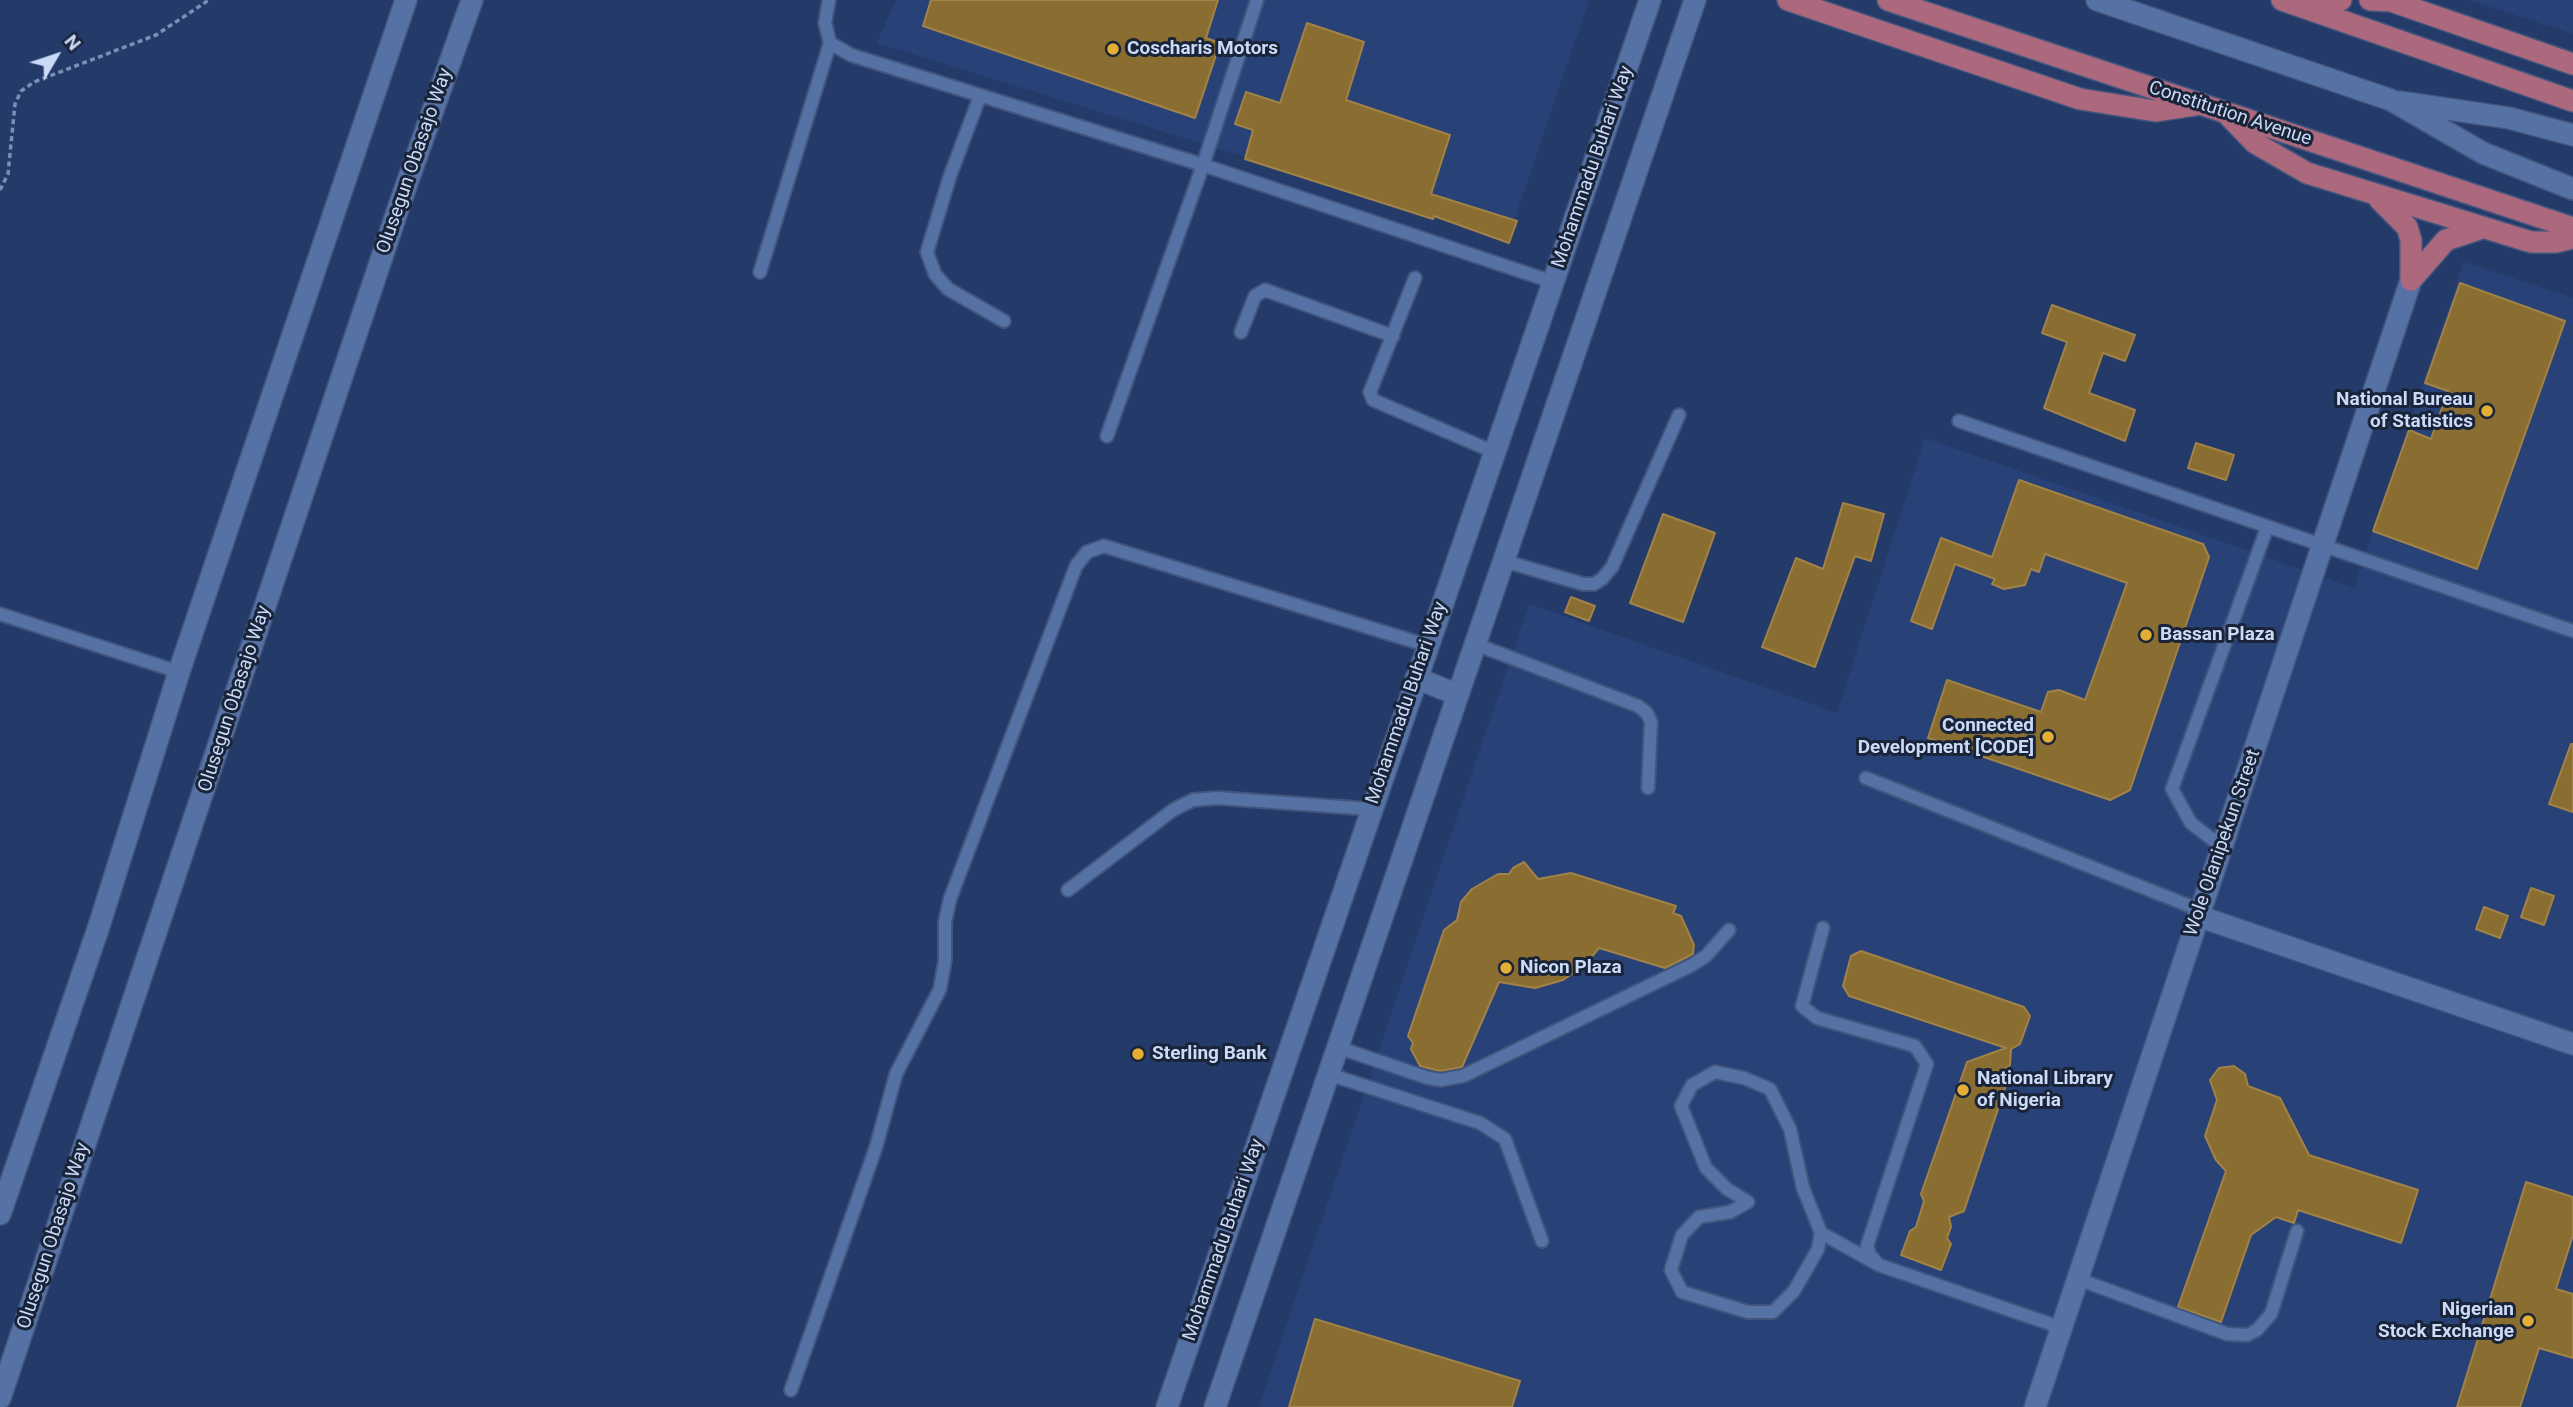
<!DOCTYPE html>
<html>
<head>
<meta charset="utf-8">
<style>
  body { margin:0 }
  #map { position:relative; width:2573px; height:1407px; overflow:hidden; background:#243b6a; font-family:Roboto,sans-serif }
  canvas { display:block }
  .north { position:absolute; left:21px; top:21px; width:70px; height:70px; -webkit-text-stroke:5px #192439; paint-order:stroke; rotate:51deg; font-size:19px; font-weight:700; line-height:28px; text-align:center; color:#cadaf7 }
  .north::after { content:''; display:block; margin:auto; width:24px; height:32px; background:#cadaf7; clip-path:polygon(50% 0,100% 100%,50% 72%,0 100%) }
</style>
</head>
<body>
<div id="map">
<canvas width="2573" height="1407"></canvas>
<div class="north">N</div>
</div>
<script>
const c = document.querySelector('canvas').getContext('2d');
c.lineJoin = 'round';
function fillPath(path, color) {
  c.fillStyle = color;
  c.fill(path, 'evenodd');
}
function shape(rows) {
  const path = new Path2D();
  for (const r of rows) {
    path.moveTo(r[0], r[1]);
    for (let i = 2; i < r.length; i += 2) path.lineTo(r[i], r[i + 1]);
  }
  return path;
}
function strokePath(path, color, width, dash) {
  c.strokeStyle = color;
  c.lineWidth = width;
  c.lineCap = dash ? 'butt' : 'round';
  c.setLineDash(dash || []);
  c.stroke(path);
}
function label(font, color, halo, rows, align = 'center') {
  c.font = font + ' Roboto,sans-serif';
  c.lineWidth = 6;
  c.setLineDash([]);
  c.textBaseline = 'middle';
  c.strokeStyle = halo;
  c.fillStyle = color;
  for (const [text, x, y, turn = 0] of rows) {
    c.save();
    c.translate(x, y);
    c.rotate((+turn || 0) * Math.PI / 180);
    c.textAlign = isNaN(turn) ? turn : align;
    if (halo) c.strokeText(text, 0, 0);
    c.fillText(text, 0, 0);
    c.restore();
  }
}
fillPath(shape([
  [896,0,1589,0,1508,238,877,43],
  [2469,0,2573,0,2573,34],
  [2464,262,2573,298,2573,1407,1259,1407,1529,604,1837,713,1925,438,2354,588]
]), '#284278');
const building = shape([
  [931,0,1218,0,1206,38,1220,43,1195,118,923,26,931,0],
  [1307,23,1364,42,1346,100,1450,135,1431,194,1517,221,1509,243,1434,216,1433,219,1245,159,1253,130,1235,124,1246,92,1280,103,1307,23],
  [2460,283,2565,321,2477,569,2373,531,2409,430,2431,439,2448,391,2425,383,2460,283],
  [2052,305,2135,335,2125,361,2103,353,2089,393,2135,410,2125,441,2044,408,2067,342,2042,333,2052,305],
  [2196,443,2234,455,2226,480,2188,468,2196,443],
  [2019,480,2203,544,2209,557,2130,790,2110,800,1928,738,1947,680,2041,712,2048,692,2059,690,2085,700,2127,583,2045,554,2039,572,2031,569,2025,585,2004,589,1992,584,1995,579,1955,564,1932,629,1911,621,1941,538,1992,557,2019,480],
  [1843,503,1884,514,1871,561,1855,556,1815,667,1762,647,1796,558,1823,569,1843,503],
  [1663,514,1715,533,1683,622,1630,603,1663,514],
  [1571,597,1595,606,1589,621,1565,612,1571,597],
  [2571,744,2573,744,2573,812,2549,804,2571,744],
  [1524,862,1538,879,1571,873,1676,906,1673,913,1681,916,1694,945,1693,954,1665,968,1599,948,1584,966,1563,980,1535,988,1499,982,1462,1067,1440,1071,1420,1066,1411,1049,1413,1043,1408,1036,1444,930,1457,920,1461,902,1472,889,1498,874,1509,874,1513,868,1524,862],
  [2531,888,2554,896,2544,925,2521,917,2531,888],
  [2484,907,2508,916,2500,938,2476,929,2484,907],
  [1861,951,2024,1007,2030,1016,2020,1044,2011,1049,2010,1065,2004,1069,2008,1079,1964,1211,1949,1217,1951,1227,1947,1238,1951,1244,1941,1270,1901,1255,1910,1231,1916,1227,1924,1201,1921,1194,1967,1062,2006,1048,1849,996,1843,986,1851,956,1861,951],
  [2234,1066,2245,1074,2248,1086,2280,1098,2309,1155,2418,1190,2401,1243,2298,1210,2294,1223,2276,1217,2251,1235,2221,1322,2178,1307,2226,1171,2216,1160,2205,1136,2217,1100,2210,1080,2219,1068,2234,1066],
  [2526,1182,2573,1197,2573,1235,2556,1289,2573,1294,2573,1358,2539,1348,2520,1407,2457,1407,2526,1182],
  [1315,1319,1520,1381,1512,1407,1289,1407,1315,1319]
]);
fillPath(building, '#8a6d30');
strokePath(building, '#a18247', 2);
const lane = shape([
  [829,0,825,23,830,43,851,55,1203,165,1107,436],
  [1257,0,1203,165,1553,282],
  [980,96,950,176,927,252,935,274,948,289,1004,321],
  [760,272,830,43],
  [1415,278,1370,392,1373,400,1494,452],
  [1241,332,1255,296,1265,290,1393,336],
  [1959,421,2573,631],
  [1504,561,1583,584,1594,584,1602,579,1612,567,1679,415],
  [0,614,179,672],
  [1475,644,1638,706,1647,713,1651,722,1648,788],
  [1866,778,2200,910],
  [2222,847,2191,823,2172,789,2267,528],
  [1068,890,1173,810,1193,800,1218,798,1370,809],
  [1823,928,1802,1006,1817,1018,1915,1046,1927,1064,1867,1246,1870,1255,1879,1265,2062,1328],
  [1337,1047,1428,1078,1441,1080,1463,1076,1692,965,1706,956,1729,930],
  [1328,1074,1480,1123,1505,1139,1542,1241],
  [1821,1233,1803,1188,1790,1129,1770,1089,1744,1078,1715,1072,1692,1085,1681,1106,1706,1168,1727,1189,1748,1202,1730,1212,1699,1217,1682,1235,1671,1270,1682,1292,1748,1312,1773,1312,1794,1291,1818,1249,1821,1233,1879,1265],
  [2078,1279,2227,1334,2247,1335,2257,1330,2271,1314,2297,1231],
  [791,1390,876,1147,896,1074,940,989,945,960,945,922,950,899,1076,566,1087,552,1104,546,1429,646]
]);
const street = shape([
  [2198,916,2573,1044],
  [2035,1407,2411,280]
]);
const secondary = shape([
  [2097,0,2391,100,2483,153,2573,189],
  [2400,102,2509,118,2573,135],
  [1416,678,1458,695],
  [0,1214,99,926,179,672,406,0],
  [0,1398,399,206,472,0],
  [1167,1407,1650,0],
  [1215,1407,1695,0]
]);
const primary = shape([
  [1788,0,2080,99,2155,111,2195,105],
  [1888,0,2573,228],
  [2282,0,2573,101],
  [2370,0,2391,1,2573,64],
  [2302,3,2341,0],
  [2227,114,2255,143,2307,173,2531,242,2556,242,2573,238],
  [2380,200,2407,227,2411,240,2411,280],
  [2411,280,2446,240,2479,229]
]);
strokePath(lane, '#41557d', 16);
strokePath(street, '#41557d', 24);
strokePath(secondary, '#41557d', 24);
strokePath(primary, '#41557d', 24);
strokePath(shape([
  [0,190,8,174,15,104,21,91,34,82,156,35,209,0]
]), '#7b8eb4', 3.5, [5, 3.5]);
strokePath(lane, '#5671a4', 12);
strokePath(street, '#5671a4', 21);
strokePath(secondary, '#5671a4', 21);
strokePath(primary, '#ac687c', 21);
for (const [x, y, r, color] of [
  [1113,49,7,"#e4ae35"],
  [2487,411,7,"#e4ae35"],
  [2146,635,7,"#e4ae35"],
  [2048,737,7,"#e4ae35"],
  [1506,968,7,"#e4ae35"],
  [1138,1054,7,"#e4ae35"],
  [1963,1090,7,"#e4ae35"],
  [2528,1321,7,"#e4ae35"]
]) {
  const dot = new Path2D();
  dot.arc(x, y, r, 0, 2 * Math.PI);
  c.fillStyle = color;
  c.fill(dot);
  strokePath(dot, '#192439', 2.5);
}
label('bold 19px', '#cadaf7', '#192439', [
  ["Coscharis Motors",1127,49],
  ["National Bureau",2473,400,"right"],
  ["of Statistics",2473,422,"right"],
  ["Bassan Plaza",2160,635],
  ["Connected",2034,726,"right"],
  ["Development [CODE]",2034,748,"right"],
  ["Nicon Plaza",1520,968],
  ["Sterling Bank",1152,1054],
  ["National Library",1977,1079],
  ["of Nigeria",1977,1101],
  ["Nigerian",2514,1310,"right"],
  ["Stock Exchange",2514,1332,"right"]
], 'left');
label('19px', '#cadaf7', '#192439', [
  ["Constitution Avenue",2230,114,18],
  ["Olusegun Obasajo Way",415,161,-71],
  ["Mohammadu Buhari Way",1593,167,-71],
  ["Olusegun Obasajo Way",235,699,-72],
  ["Mohammadu Buhari Way",1407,703,-71],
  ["Wole Olanipekun Street",2223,843,-71],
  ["Olusegun Obasajo Way",54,1236,-72],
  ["Mohammadu Buhari Way",1224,1240,-71]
]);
</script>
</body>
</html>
